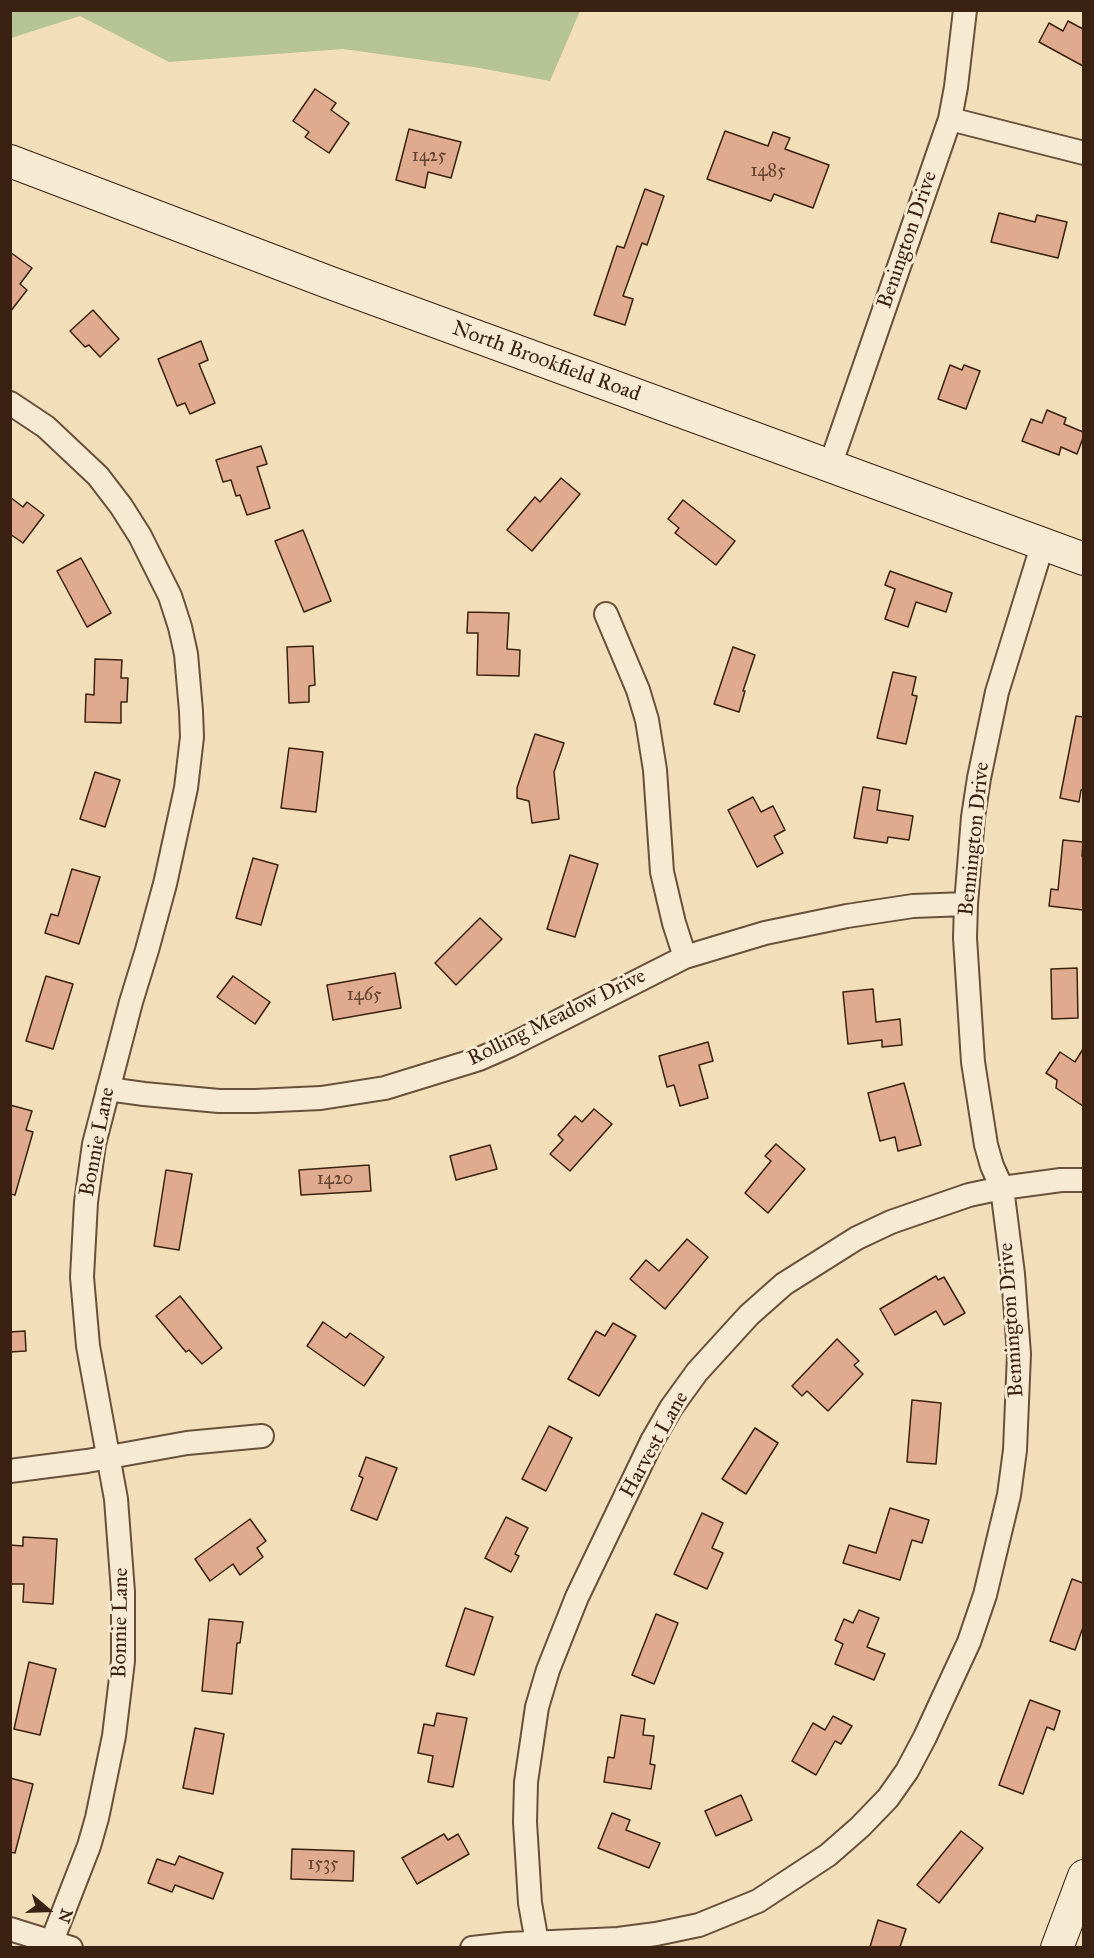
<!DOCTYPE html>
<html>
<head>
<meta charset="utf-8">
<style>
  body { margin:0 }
  #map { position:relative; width:1094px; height:1958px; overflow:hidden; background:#f2dfba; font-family:"IM FELL Great Primer",serif }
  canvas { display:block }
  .frame { position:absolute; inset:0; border:12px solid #3a2111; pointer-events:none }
  .north { position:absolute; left:18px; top:1880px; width:60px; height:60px; -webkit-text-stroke:4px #f7ead2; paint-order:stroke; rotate:109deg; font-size:16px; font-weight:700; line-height:24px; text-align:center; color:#3a2111 }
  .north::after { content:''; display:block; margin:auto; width:21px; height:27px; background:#3a2111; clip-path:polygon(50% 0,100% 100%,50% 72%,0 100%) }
</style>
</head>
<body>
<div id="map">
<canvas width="1094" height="1958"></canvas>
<div class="frame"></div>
<div class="north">N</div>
</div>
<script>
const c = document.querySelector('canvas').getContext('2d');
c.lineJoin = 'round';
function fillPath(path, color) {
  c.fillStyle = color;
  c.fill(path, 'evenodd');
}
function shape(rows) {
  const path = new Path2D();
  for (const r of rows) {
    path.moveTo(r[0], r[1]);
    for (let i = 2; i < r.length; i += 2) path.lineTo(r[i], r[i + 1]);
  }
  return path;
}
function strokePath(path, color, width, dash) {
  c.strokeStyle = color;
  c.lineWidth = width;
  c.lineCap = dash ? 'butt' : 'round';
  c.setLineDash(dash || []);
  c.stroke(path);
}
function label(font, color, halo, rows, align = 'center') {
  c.font = font + ' "IM FELL Great Primer",serif';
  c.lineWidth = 6;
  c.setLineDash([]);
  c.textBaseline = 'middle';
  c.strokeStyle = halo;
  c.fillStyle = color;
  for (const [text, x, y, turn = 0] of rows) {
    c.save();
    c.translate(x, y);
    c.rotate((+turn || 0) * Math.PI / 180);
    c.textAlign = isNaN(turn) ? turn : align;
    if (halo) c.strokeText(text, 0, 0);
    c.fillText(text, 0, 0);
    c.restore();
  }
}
fillPath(shape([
  [11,10,580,10,580,11,550,81,474,67,343,49,169,62,80,16,11,38]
]), '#b6c394');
const building = shape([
  [1068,21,1083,29,1083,66,1039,42,1049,23,1063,31,1068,21],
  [315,89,336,103,331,110,349,123,329,153,305,137,309,132,293,121,315,89],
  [409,129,461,142,451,178,428,172,425,188,396,180,409,129],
  [725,131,768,146,773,132,790,138,785,149,829,165,813,208,774,194,771,201,707,179,725,131],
  [645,189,664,196,647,245,642,243,623,296,633,299,625,325,594,315,617,246,624,248,645,189],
  [999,213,1035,222,1037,215,1067,222,1058,258,991,242,999,213],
  [10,252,32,268,20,284,27,290,10,312,10,252],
  [93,310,119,339,100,357,89,345,85,347,70,331,93,310],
  [201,341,208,360,199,364,215,403,190,414,185,403,177,406,158,359,201,341],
  [950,365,962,370,964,365,980,371,966,409,938,399,950,365],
  [1047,410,1066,418,1064,424,1083,432,1083,438,1077,454,1061,447,1059,455,1022,441,1031,419,1042,423,1047,410],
  [261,446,267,464,257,467,270,508,247,515,240,495,236,496,231,480,223,482,216,460,261,446],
  [561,478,580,494,532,551,507,530,535,497,540,502,561,478],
  [10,497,23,507,27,502,44,515,23,543,10,534,10,497],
  [683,500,735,541,716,565,675,533,679,528,668,519,683,500],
  [303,530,331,601,304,612,275,541,303,530],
  [81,558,111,613,87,627,57,571,81,558],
  [890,571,952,593,946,612,916,602,908,627,885,619,895,589,885,585,890,571],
  [468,612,509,613,507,649,520,650,519,676,477,675,478,633,467,633,468,612],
  [313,646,315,685,309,686,309,702,289,703,287,647,313,646],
  [733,647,755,655,743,691,745,691,739,712,714,704,733,647],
  [95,659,122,660,121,678,128,678,127,702,121,702,121,723,85,722,86,694,94,695,95,659],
  [893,672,916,677,912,695,917,696,906,744,877,738,893,672],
  [1076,716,1083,717,1083,790,1081,790,1079,802,1060,798,1076,716],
  [535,734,564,743,554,772,559,819,532,823,529,801,517,798,517,788,535,734],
  [289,748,323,752,316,812,281,808,289,748],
  [95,772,120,780,105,827,80,819,95,772],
  [863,787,880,790,877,810,913,816,909,840,888,837,887,843,854,838,863,787],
  [753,797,761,812,773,806,785,830,774,836,783,853,757,867,728,810,753,797],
  [1063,840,1083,842,1082,856,1083,856,1083,910,1049,906,1051,889,1058,890,1063,840],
  [570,855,598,864,575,937,547,929,570,855],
  [253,858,278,865,261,925,236,918,253,858],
  [72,869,100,877,79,944,45,933,51,914,58,916,72,869],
  [480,918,502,939,456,985,435,963,480,918],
  [1077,968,1078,1018,1052,1019,1051,969,1077,968],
  [395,973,401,1008,333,1020,327,985,395,973],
  [46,976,73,984,53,1049,26,1041,46,976],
  [233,976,270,1002,255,1024,217,997,233,976],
  [873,989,876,1022,900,1019,902,1045,882,1047,882,1040,848,1044,843,992,873,989],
  [708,1042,713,1061,699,1065,708,1098,680,1106,674,1085,667,1087,659,1056,708,1042],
  [1083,1049,1083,1106,1056,1088,1057,1080,1046,1073,1060,1052,1075,1062,1083,1049],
  [904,1083,921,1145,898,1151,895,1137,880,1141,868,1093,904,1083],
  [10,1105,32,1111,26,1130,33,1132,15,1195,10,1194,10,1105],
  [594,1109,612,1124,570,1171,550,1154,563,1140,558,1135,575,1116,582,1122,594,1109],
  [776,1144,805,1169,768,1213,745,1193,771,1161,765,1156,776,1144],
  [490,1145,497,1169,456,1180,450,1156,490,1145],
  [369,1165,371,1191,301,1195,299,1170,369,1165],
  [166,1170,192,1174,179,1250,154,1246,166,1170],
  [687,1239,708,1257,665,1309,630,1279,646,1260,659,1271,687,1239],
  [936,1276,938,1280,944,1277,965,1313,944,1325,936,1311,895,1335,880,1309,936,1276],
  [180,1296,222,1348,202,1364,189,1350,186,1352,156,1316,180,1296],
  [323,1322,346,1338,350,1333,384,1357,364,1386,307,1346,323,1322],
  [613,1323,636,1336,599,1396,568,1379,596,1331,605,1336,613,1323],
  [25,1331,26,1351,10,1352,10,1332,25,1331],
  [837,1339,859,1361,854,1365,863,1374,828,1411,807,1391,802,1396,792,1386,837,1339],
  [912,1400,941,1403,936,1464,907,1462,912,1400],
  [549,1426,572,1438,546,1491,522,1479,549,1426],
  [755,1428,778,1443,746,1494,722,1479,755,1428],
  [366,1457,397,1468,377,1520,351,1510,363,1478,359,1476,366,1457],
  [890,1508,929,1520,922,1543,912,1540,900,1580,843,1563,849,1545,876,1553,890,1508],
  [702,1513,723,1523,712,1548,723,1553,707,1589,674,1574,702,1513],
  [506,1517,528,1528,515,1554,519,1556,511,1572,485,1558,506,1517],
  [250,1519,266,1541,257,1548,263,1557,240,1575,233,1564,210,1581,195,1559,250,1519],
  [23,1537,57,1539,53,1604,23,1602,24,1584,10,1584,10,1545,23,1546,23,1537],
  [1072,1579,1083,1583,1083,1627,1075,1650,1050,1641,1072,1579],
  [465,1608,493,1617,474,1675,446,1666,465,1608],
  [859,1610,879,1618,867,1647,885,1654,874,1680,835,1664,843,1644,835,1640,844,1619,853,1623,859,1610],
  [656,1614,678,1623,654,1684,632,1675,656,1614],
  [209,1619,243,1622,240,1643,237,1643,232,1694,202,1691,209,1619],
  [29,1662,56,1669,40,1735,14,1729,29,1662],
  [1030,1700,1060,1711,1054,1730,1047,1727,1023,1794,999,1785,1030,1700],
  [437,1713,467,1718,453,1787,428,1782,433,1756,418,1753,424,1724,434,1726,437,1713],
  [621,1715,645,1719,643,1735,654,1736,650,1764,655,1765,651,1789,604,1782,608,1757,614,1758,621,1715],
  [833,1716,852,1726,841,1744,835,1741,816,1775,792,1761,813,1723,825,1730,833,1716],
  [195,1728,224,1734,213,1794,183,1788,195,1728],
  [10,1778,33,1784,15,1853,10,1852,10,1778],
  [741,1795,752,1820,716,1836,705,1811,741,1795],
  [612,1813,630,1820,626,1830,660,1843,649,1868,598,1848,612,1813],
  [961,1831,983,1848,939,1903,917,1885,961,1831],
  [444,1834,448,1840,458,1834,469,1854,417,1884,402,1858,444,1834],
  [292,1849,354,1851,353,1881,291,1879,292,1849],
  [179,1856,223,1873,213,1899,175,1885,172,1892,148,1883,157,1859,175,1865,179,1856],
  [878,1920,906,1929,900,1947,870,1947,878,1920]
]);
fillPath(building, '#dfaa8e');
strokePath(building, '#3a2111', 1.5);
const street = shape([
  [950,119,1084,153],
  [10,403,46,427,98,476,121,506,140,536,170,596,180,627,186,654,191,711,192,737,186,788,165,884,147,950,131,1002,94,1144,86,1202,82,1277,88,1346,116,1499,123,1592,123,1661,114,1736,97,1818,89,1846,52,1941],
  [830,466,950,119,956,87,965,10],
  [606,614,638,690,647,720,655,770,662,872,674,923,685,957],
  [108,1089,144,1094,219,1101,255,1101,321,1098,385,1088,479,1059,511,1045,685,957,765,933,847,916,913,906,966,904],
  [10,1471,87,1461,187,1443,262,1436],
  [10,1929,71,1948],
  [472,1948,508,1944,618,1939,656,1934,699,1925,758,1901,828,1855,860,1827,888,1798,907,1771,925,1737,969,1642,985,1595,1009,1495,1015,1450,1019,1354,1013,1274,1002,1188,992,1166,986,1145,973,1062,965,938,966,904,973,817,979,778,997,692,1043,543],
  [538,1948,530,1903,525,1822,526,1782,537,1707,548,1670,577,1597,652,1441,671,1408,697,1372,749,1315,784,1284,857,1238,891,1222,969,1195,1002,1188,1061,1180,1084,1180]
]);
const secondary = shape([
  [10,161,328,282,1084,559],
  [1057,1948,1084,1876]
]);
strokePath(street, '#68503b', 26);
strokePath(secondary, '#3a2111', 34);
strokePath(street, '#f7ead2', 22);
strokePath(secondary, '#f7ead2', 32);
label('18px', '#634330', null, [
  ["1425",429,157],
  ["1485",768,172],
  ["1465",364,996],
  ["1420",335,1180],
  ["1535",323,1865]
]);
label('21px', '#3a2111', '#f7ead2', [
  ["Benington Drive",908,240,-71],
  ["North Brookfield Road",546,362,20],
  ["Bennington Drive",975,839,-84],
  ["Rolling Meadow Drive",557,1018,-26],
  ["Bonnie Lane",98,1142,-79],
  ["Bennington Drive",1012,1320,-94],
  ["Harvest Lane",655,1445,-61],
  ["Bonnie Lane",121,1623,-89]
]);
</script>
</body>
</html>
